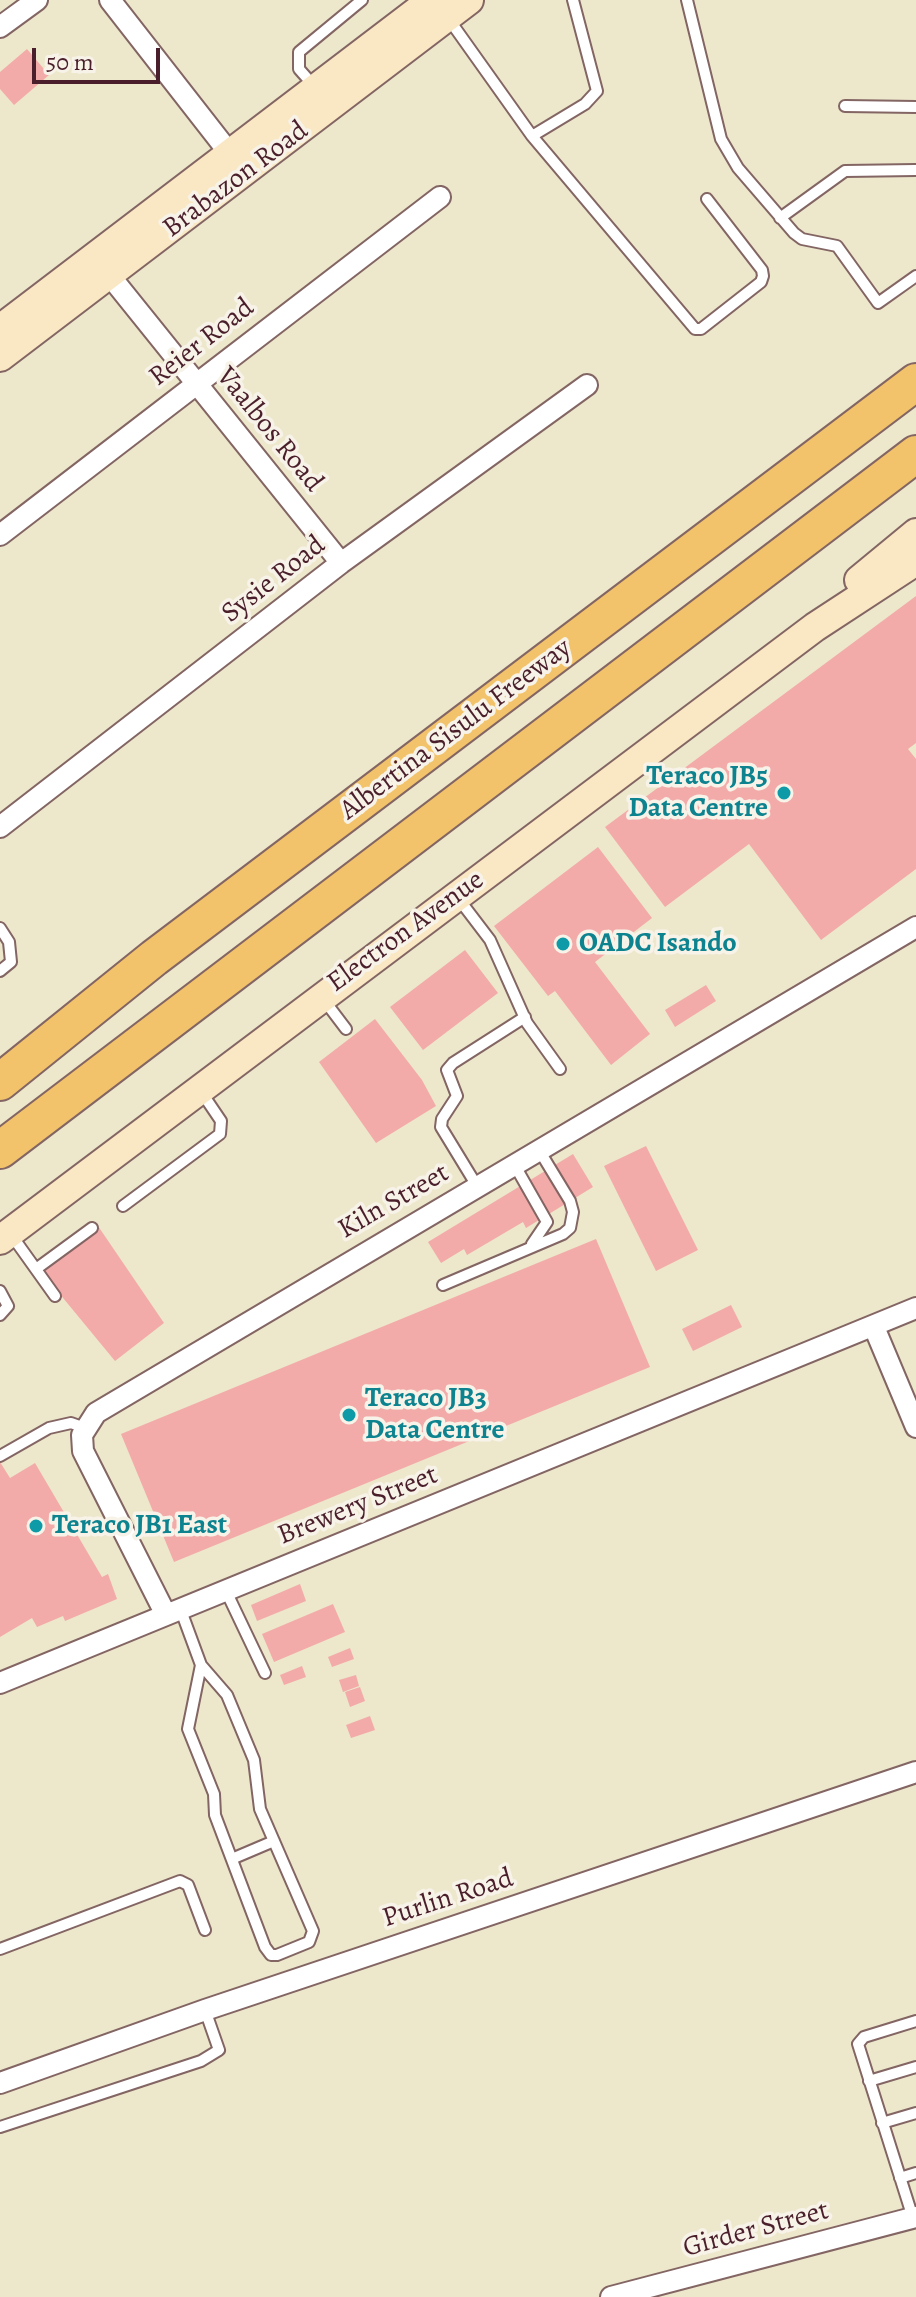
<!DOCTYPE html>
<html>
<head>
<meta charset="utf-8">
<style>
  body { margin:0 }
  #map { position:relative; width:916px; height:2297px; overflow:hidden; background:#ede7cc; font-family:Alegreya,serif }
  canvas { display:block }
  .scale { position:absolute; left:32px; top:48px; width:128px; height:36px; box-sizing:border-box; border:4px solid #4a1f2b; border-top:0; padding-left:10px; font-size:24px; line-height:28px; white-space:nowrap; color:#4a1f2b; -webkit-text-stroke:6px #f7f3e8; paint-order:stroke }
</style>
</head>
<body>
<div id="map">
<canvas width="916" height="2297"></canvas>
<div class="scale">50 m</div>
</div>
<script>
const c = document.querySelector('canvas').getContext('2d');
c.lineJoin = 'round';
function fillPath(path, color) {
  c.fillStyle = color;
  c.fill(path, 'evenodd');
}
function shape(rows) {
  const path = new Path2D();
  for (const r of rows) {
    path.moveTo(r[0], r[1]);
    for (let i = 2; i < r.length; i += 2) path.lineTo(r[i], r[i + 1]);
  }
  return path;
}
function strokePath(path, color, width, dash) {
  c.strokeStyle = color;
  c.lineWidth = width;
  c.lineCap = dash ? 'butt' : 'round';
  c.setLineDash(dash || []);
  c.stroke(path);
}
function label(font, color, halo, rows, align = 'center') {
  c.font = font + ' Alegreya,serif';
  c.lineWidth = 7;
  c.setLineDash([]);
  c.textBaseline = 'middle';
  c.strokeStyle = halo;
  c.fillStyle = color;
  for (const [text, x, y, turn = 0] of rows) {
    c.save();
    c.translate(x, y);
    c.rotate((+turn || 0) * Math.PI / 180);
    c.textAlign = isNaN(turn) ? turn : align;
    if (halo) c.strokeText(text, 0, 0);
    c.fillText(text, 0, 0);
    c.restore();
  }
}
fillPath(shape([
  [27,49,49,75,14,105,0,89,0,72],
  [916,596,916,743,908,749,916,759,916,869,821,940,749,844,665,907,605,827],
  [598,847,652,918,595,962,650,1034,611,1065,555,991,548,996,494,926],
  [465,950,498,993,423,1050,390,1007],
  [706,985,716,1001,675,1027,665,1010],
  [375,1019,422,1080,436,1106,376,1143,319,1062],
  [646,1146,698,1250,656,1271,604,1166],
  [573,1154,593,1187,526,1228,523,1222,467,1255,464,1249,441,1263,428,1242],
  [98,1226,164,1323,115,1361,40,1270],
  [596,1239,650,1367,174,1562,121,1434],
  [731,1305,742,1327,693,1351,682,1329],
  [0,1462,10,1478,35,1463,102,1577,108,1574,117,1599,65,1621,63,1616,37,1627,32,1618,0,1637],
  [300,1584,306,1601,257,1621,251,1605],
  [333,1604,345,1632,274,1662,262,1634],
  [350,1648,354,1659,332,1667,328,1657],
  [302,1666,306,1677,284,1685,280,1675],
  [356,1675,359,1686,343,1692,339,1680],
  [360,1687,365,1701,350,1707,345,1692],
  [370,1716,375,1730,351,1738,346,1725]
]), '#f3aba9');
const lane = shape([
  [687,0,721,139,738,168,794,233,802,239,837,246,878,303,916,276],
  [448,18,532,136,585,104,597,91,573,0],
  [314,86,299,69,299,52,362,0],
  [845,106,916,107],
  [532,136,695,329,701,329,761,282,763,276,762,270,707,199],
  [780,218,845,171,916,170],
  [458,898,490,940,527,1023,560,1069],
  [0,928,9,942,11,962,0,971],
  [324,1000,346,1029],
  [514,1164,547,1222,532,1244],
  [477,1186,441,1127,442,1119,457,1096,447,1070,453,1063,525,1017],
  [123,1206,220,1134,221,1121,200,1090],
  [10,1233,55,1296],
  [36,1269,92,1228],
  [443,1285,563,1234,570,1228,573,1212,570,1201,539,1150],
  [0,1291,8,1306,0,1315],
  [0,1456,49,1428,71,1423,85,1428],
  [226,1591,265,1673],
  [180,1608,201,1665,188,1729,214,1794,215,1815,265,1947,271,1955,277,1955,309,1942,313,1931,260,1809,254,1760,227,1695,201,1665],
  [234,1858,274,1841],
  [0,1949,180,1881,188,1885,205,1930],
  [869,2081,916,2067],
  [882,2123,916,2113],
  [0,2127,201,2061,219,2050,205,2010],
  [900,2178,916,2173],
  [913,2218,858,2044,864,2037,916,2021]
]);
const street = shape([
  [110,0,238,164],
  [0,27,37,0],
  [102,266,341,563],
  [0,535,440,197],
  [0,827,341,563,587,385],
  [874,1327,916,1427],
  [166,1615,83,1451,82,1435,96,1413,916,927],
  [0,1683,916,1308],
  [0,2083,205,2010,916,1772],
  [611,2297,916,2217]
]);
const secondary = shape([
  [0,329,432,0],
  [0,357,469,0],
  [859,580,916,533],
  [0,1240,815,627,916,561]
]);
const highway = shape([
  [0,1082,154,958,916,382],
  [0,1150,916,454]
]);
strokePath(lane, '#836563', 14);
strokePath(street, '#836563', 24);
strokePath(secondary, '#836563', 32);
strokePath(highway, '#836563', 40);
strokePath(lane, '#fff', 10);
strokePath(street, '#fff', 20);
strokePath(secondary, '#fae7c3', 28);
strokePath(highway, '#f2c36a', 36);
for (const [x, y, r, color] of [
  [784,793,8,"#0f9aa8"],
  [563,944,8,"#0f9aa8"],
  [349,1415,8,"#0f9aa8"],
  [36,1526,8,"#0f9aa8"]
]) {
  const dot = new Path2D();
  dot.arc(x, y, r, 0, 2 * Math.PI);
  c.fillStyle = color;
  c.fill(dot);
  strokePath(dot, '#f7f3e8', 3);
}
label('28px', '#4a1f2b', '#f7f3e8', [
  ["Brabazon Road",236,180,-37],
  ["Reier Road",202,343,-38],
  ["Vaalbos Road",269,430,51],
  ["Sysie Road",274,580,-38],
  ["Albertina Sisulu Freeway",456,730,-37],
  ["Electron Avenue",406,932,-36],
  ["Kiln Street",394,1202,-30],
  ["Brewery Street",358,1506,-22],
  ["Purlin Road",448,1899,-18],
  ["Girder Street",756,2230,-15]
]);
label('bold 28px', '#0d838f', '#f7f3e8', [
  ["Teraco JB5",768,777,"right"],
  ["Data Centre",768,809,"right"],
  ["OADC Isando",579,944],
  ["Teraco JB3",365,1399],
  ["Data Centre",365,1431],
  ["Teraco JB1 East",52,1526]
], 'left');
</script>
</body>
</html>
